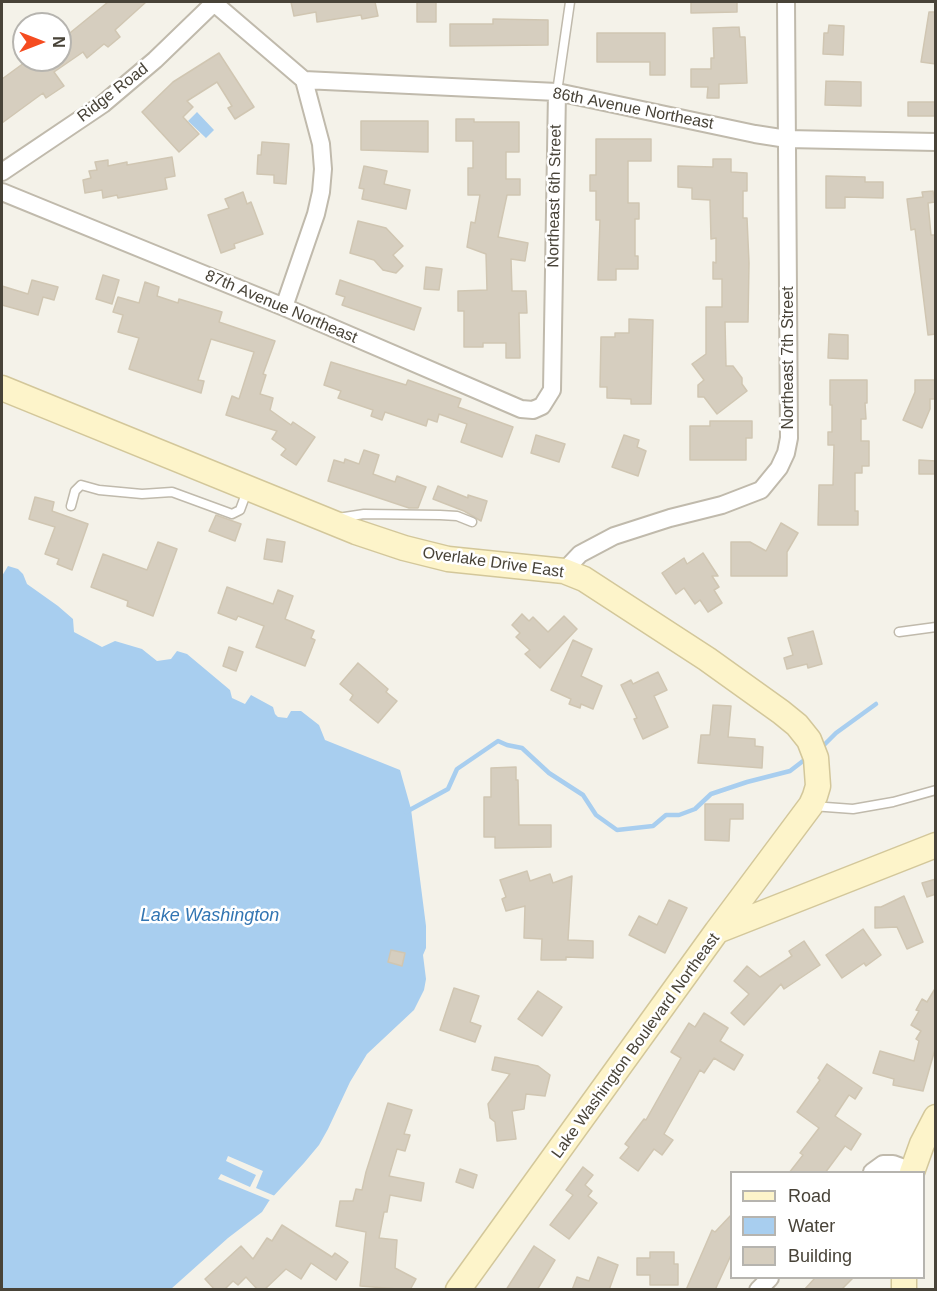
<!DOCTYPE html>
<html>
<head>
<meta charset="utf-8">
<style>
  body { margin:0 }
  #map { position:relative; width:937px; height:1291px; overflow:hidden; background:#f4f2e9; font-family:Helvetica,sans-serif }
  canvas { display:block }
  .frame { position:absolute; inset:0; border:3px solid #484338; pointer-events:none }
  .legend { position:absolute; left:730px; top:1171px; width:195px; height:108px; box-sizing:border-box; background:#fff; border:2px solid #b6b4af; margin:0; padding:8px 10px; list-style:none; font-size:18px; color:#484338 }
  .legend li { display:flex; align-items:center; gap:12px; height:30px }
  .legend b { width:30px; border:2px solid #b6b4af }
  .north { position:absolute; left:12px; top:12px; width:60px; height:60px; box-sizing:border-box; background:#fff; border:2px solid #b6b4af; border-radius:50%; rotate:90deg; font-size:16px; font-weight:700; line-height:24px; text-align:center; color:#484338 }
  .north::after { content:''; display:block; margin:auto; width:21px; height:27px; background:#f54c20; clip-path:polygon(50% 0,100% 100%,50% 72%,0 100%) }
</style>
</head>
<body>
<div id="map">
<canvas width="937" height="1291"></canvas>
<div class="frame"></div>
<ul class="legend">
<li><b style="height:8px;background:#fdf4ca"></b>Road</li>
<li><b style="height:16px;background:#a8ceef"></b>Water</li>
<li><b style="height:16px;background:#d6cebf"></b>Building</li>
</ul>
<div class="north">N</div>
</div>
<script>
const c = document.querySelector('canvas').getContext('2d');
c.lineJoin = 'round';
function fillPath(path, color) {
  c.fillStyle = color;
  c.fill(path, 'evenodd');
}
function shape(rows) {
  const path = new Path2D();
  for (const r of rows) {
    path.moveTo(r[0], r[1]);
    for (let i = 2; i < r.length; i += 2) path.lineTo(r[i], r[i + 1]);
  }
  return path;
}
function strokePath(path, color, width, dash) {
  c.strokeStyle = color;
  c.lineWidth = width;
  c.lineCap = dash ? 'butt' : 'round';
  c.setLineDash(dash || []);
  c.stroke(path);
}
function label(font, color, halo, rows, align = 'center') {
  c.font = font + ' Helvetica,sans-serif';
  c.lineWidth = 5;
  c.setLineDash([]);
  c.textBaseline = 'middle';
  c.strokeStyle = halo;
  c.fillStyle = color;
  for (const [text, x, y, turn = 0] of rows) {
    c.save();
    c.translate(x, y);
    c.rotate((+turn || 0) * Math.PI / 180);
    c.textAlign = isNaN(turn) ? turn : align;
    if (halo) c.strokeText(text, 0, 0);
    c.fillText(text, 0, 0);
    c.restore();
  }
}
fillPath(shape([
  [197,112,214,130,206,138,188,121],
  [8,566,18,569,23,574,27,584,58,606,73,619,74,632,102,647,115,641,142,649,157,661,171,659,177,651,187,654,230,690,232,698,245,704,251,695,273,707,275,714,278,717,287,718,291,711,301,711,319,725,325,740,400,770,411,809,426,926,426,948,423,955,426,979,424,990,414,1010,367,1054,350,1082,328,1129,319,1145,304,1163,269,1201,262,1212,228,1238,171,1289,2,1289,2,576]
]), '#a8ceef');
fillPath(shape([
  [228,1156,263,1171,256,1188,275,1196,272,1201,218,1179,221,1174,250,1187,256,1175,226,1161]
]), '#f4f2e9');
strokePath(shape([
  [823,746,836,733,876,704],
  [406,812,448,789,457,769,498,741,507,745,522,748,549,773,583,795,596,815,617,830,653,826,666,815,679,815,695,809,711,794,747,782,790,771,803,761]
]), '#a8ceef', 4.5);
const building = shape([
  [108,2,146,2,115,30,120,37,108,47,104,44,87,58,83,52,54,72,64,86,46,98,43,93,2,123,2,79,28,60,60,60,60,41,108,2],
  [291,2,375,2,378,16,362,19,361,15,317,22,316,12,294,16,291,2],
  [417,2,436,2,436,22,417,22,417,2],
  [691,2,737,2,737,12,691,13,691,2],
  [929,12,936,12,936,64,921,62,929,12],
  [493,19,548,20,548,45,450,46,450,24,493,24,493,19],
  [829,25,844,26,843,55,823,54,824,33,828,33,829,25],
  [739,27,740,37,745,37,747,83,719,84,719,98,707,98,708,87,691,87,691,69,711,69,711,58,714,58,713,28,739,27],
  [597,33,665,33,665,75,650,75,650,62,597,62,597,33],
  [219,53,254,107,235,119,228,108,232,106,217,82,187,101,193,107,183,117,199,134,179,152,142,112,173,82,219,53],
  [826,81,861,82,861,106,825,105,826,81],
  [908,102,936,102,936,116,908,116,908,102],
  [456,119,474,119,474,122,519,122,519,152,506,152,506,179,520,179,520,195,507,195,498,237,528,243,525,261,511,259,512,291,526,291,527,313,519,313,520,358,506,358,506,343,483,343,483,347,464,347,464,311,458,311,458,291,487,290,486,254,467,247,471,222,475,223,480,195,468,195,468,168,473,168,473,141,456,141,456,119],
  [361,121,428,121,428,152,361,150,361,121],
  [596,139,651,139,651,161,628,161,628,203,639,203,639,219,635,219,635,256,638,256,638,269,616,269,616,280,598,280,600,220,596,220,596,191,590,191,590,175,596,175,596,139],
  [262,142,289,144,286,184,274,183,274,175,257,174,258,155,261,155,262,142],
  [172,157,175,176,165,178,167,189,118,198,117,195,103,198,102,190,85,193,83,180,91,178,89,171,97,170,95,162,108,160,108,166,127,162,127,165,172,157],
  [713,159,731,159,731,172,747,173,747,191,743,191,743,218,747,218,749,263,748,322,725,322,726,366,733,366,742,378,742,384,747,391,717,414,704,397,698,397,698,385,704,380,692,364,706,354,706,307,722,307,722,279,713,279,713,262,716,263,716,238,711,239,710,200,692,199,692,188,678,187,678,166,713,167,713,159],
  [364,166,387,171,384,184,410,190,406,209,362,199,364,189,359,188,364,166],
  [826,176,865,177,865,182,883,182,883,198,845,197,845,208,826,208,826,176],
  [933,191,935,202,928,203,931,235,936,235,936,334,928,335,915,229,911,230,907,199,923,197,922,192,933,191],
  [243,192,247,204,251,202,263,234,234,244,235,248,221,253,208,215,229,208,225,199,243,192],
  [358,221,386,228,403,246,393,255,403,266,396,273,383,270,374,260,350,253,358,221],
  [426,267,442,269,439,290,424,289,426,267],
  [103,275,119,280,112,304,96,299,103,275],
  [32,280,58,287,54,300,43,297,38,315,2,305,2,286,28,294,32,280],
  [340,280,421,308,414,330,342,305,345,297,336,294,340,280],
  [145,282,159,287,157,296,178,303,179,299,222,312,219,322,275,341,263,374,266,375,260,394,273,398,270,410,291,425,293,422,315,437,296,465,281,455,286,449,272,439,277,431,226,415,232,396,239,399,254,352,211,339,198,380,204,381,201,393,129,369,139,338,118,332,123,315,113,312,118,297,139,303,145,282],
  [629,319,653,320,651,404,631,404,631,399,607,398,607,387,600,387,601,337,615,337,615,333,629,333,629,319],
  [829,334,848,335,848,359,828,358,829,334],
  [331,362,406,385,408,380,461,399,458,407,513,427,502,457,461,442,467,424,439,414,437,422,428,419,426,426,385,412,382,420,371,416,373,410,338,398,341,391,324,385,331,362],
  [830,380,867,380,867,403,865,403,866,419,861,419,861,441,869,441,869,466,862,466,862,473,855,473,855,511,858,511,858,525,818,525,819,485,833,485,834,445,828,445,828,432,832,432,832,405,830,405,830,380],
  [915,380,936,380,936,399,930,399,930,409,922,428,903,420,915,392,915,380],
  [710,421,752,421,752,438,746,438,746,460,690,460,690,426,710,426,710,421],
  [536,435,565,444,559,462,531,453,536,435],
  [624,435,639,440,637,447,646,451,638,476,612,467,624,435],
  [364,450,379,455,373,474,395,482,397,476,426,487,418,508,409,508,328,481,334,460,344,463,345,459,359,464,364,450],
  [919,460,936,461,936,474,919,474,919,460],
  [438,486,468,498,468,495,487,501,481,521,464,511,433,499,438,486],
  [35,497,54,502,52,511,88,524,72,570,57,564,59,559,45,554,55,527,29,519,35,497],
  [216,515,241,524,235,541,209,531,216,515],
  [781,523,798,533,787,552,787,576,731,576,731,542,750,542,766,551,781,523],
  [267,539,285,542,282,562,264,559,267,539],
  [158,542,177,549,153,616,127,606,128,601,91,587,103,554,147,570,158,542],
  [703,553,718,576,712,576,719,587,714,590,722,603,708,612,700,600,695,604,684,588,676,594,662,573,684,558,687,564,703,553],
  [227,587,273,604,278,590,293,596,285,619,314,631,311,638,315,640,305,666,256,647,264,626,238,616,236,620,218,613,227,587],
  [522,614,529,621,533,617,548,632,564,616,577,629,540,668,525,654,530,650,516,637,520,633,512,625,522,614],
  [813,631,822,664,808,668,807,664,787,669,784,658,793,655,788,638,813,631],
  [573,640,592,649,581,676,602,686,593,709,581,704,580,708,569,704,571,699,551,690,573,640],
  [229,647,243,652,236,671,223,666,229,647],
  [358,663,388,689,386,692,397,701,378,723,350,700,353,695,340,684,358,663],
  [658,672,667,690,654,696,668,727,643,739,634,719,637,718,621,685,631,680,633,684,658,672],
  [713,705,731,706,728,737,755,739,755,746,763,747,762,768,698,763,701,735,710,735,713,705],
  [516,767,516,780,518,780,519,825,551,825,551,847,495,848,495,837,484,837,484,797,491,797,491,768,516,767],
  [705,804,743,804,743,819,730,819,729,841,705,840,705,804],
  [527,871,530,881,550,874,553,883,572,876,568,940,593,941,593,958,566,957,566,960,541,960,542,939,524,938,525,906,506,911,502,899,506,897,500,880,527,871],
  [936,879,936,894,927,897,922,883,936,879],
  [904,896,923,942,907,949,897,927,875,928,875,907,881,907,904,896],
  [669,900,687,908,665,953,629,935,639,916,657,925,669,900],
  [863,929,881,955,866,966,864,963,842,978,826,955,863,929],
  [804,941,820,965,784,989,781,984,744,1025,731,1013,749,994,734,981,747,966,760,977,792,956,789,951,804,941],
  [391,950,405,953,402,966,388,962,391,950],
  [936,987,936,1046,923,1091,893,1085,894,1079,873,1073,880,1051,914,1061,919,1041,916,1039,921,1031,911,1025,919,1011,916,1010,922,999,927,1002,936,987],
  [454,988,479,996,470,1022,481,1026,475,1042,440,1030,454,988],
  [538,991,562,1007,542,1036,518,1019,538,991],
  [704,1013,728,1028,720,1041,743,1055,734,1070,714,1058,704,1073,700,1070,664,1134,673,1140,662,1155,654,1149,638,1171,620,1158,629,1147,625,1144,644,1119,646,1120,681,1058,671,1052,689,1023,695,1027,704,1013],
  [495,1057,538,1066,550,1075,545,1096,526,1094,524,1109,512,1111,516,1139,497,1141,495,1122,490,1118,488,1104,510,1074,492,1070,495,1057],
  [827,1064,862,1088,855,1099,849,1095,835,1116,861,1134,851,1150,845,1146,825,1173,789,1173,803,1155,800,1153,819,1128,797,1112,820,1080,818,1078,827,1064],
  [388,1103,412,1110,404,1134,410,1135,405,1151,397,1149,389,1176,424,1183,421,1201,390,1195,387,1212,384,1212,379,1238,397,1240,395,1268,416,1279,410,1290,360,1286,366,1232,336,1226,340,1201,353,1201,356,1189,362,1190,366,1172,388,1103],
  [583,1167,593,1175,585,1185,592,1191,588,1196,597,1203,569,1239,550,1225,573,1195,566,1190,583,1167],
  [460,1169,477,1175,473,1188,456,1182,460,1169],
  [732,1214,732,1253,715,1290,686,1290,712,1230,715,1232,732,1214],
  [282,1225,332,1257,335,1253,348,1262,336,1280,311,1263,301,1279,286,1269,264,1290,258,1290,246,1277,238,1285,233,1281,224,1290,215,1290,205,1279,241,1246,253,1259,267,1238,272,1241,282,1225],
  [534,1246,555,1260,537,1290,506,1290,534,1246],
  [650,1252,674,1252,674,1264,678,1264,678,1285,650,1285,650,1275,637,1275,637,1258,650,1258,650,1252],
  [598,1257,618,1265,609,1290,572,1290,577,1277,589,1281,598,1257],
  [815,1278,853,1278,841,1290,804,1290,815,1278]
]);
fillPath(building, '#d6cebf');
strokePath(building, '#d0c6b2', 1.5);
const lane = shape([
  [557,92,570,2],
  [71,506,75,491,81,485,99,490,142,494,172,492,232,514,240,510,247,491],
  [338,518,364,514,440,515,457,516,472,522],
  [899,632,936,627],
  [812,806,853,809,893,802,936,790]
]);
const street = shape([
  [214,3,304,80,557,92,755,134,787,139,936,142],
  [2,172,103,104,155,60,215,2],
  [2,192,284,307,521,409,533,410,542,406,552,390,557,92],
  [284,307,316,214,321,192,323,169,321,144,304,80],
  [564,571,580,554,614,536,670,518,722,505,761,490,779,468,786,453,789,438,786,2],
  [872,1172,883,1164,893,1164,912,1171],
  [758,1290,770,1278]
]);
const secondary = shape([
  [2,388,356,532,404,548,448,559,564,571,584,579,707,659,781,712,797,725,809,740,816,758,818,786,815,796,811,805,717,931],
  [912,1172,922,1144,936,1117],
  [904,1278,904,1290],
  [458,1290,717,931,936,845]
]);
strokePath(lane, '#c0baac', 11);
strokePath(street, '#c0baac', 20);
strokePath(secondary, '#d3c79a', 27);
strokePath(lane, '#fff', 8);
strokePath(street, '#fff', 16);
strokePath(secondary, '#fdf4ca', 24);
label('16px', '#484338', '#fff', [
  ["Ridge Road",113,93,-38],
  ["86th Avenue Northeast",633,109,11],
  ["Northeast 6th Street",555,196,-89],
  ["87th Avenue Northeast",281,307,23],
  ["Northeast 7th Street",789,358,-90],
  ["Overlake Drive East",493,563,8],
  ["Lake Washington Boulevard Northeast",636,1046,-54]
]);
label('italic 18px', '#3275b2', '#fff', [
  ["Lake Washington",210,916]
]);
</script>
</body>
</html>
